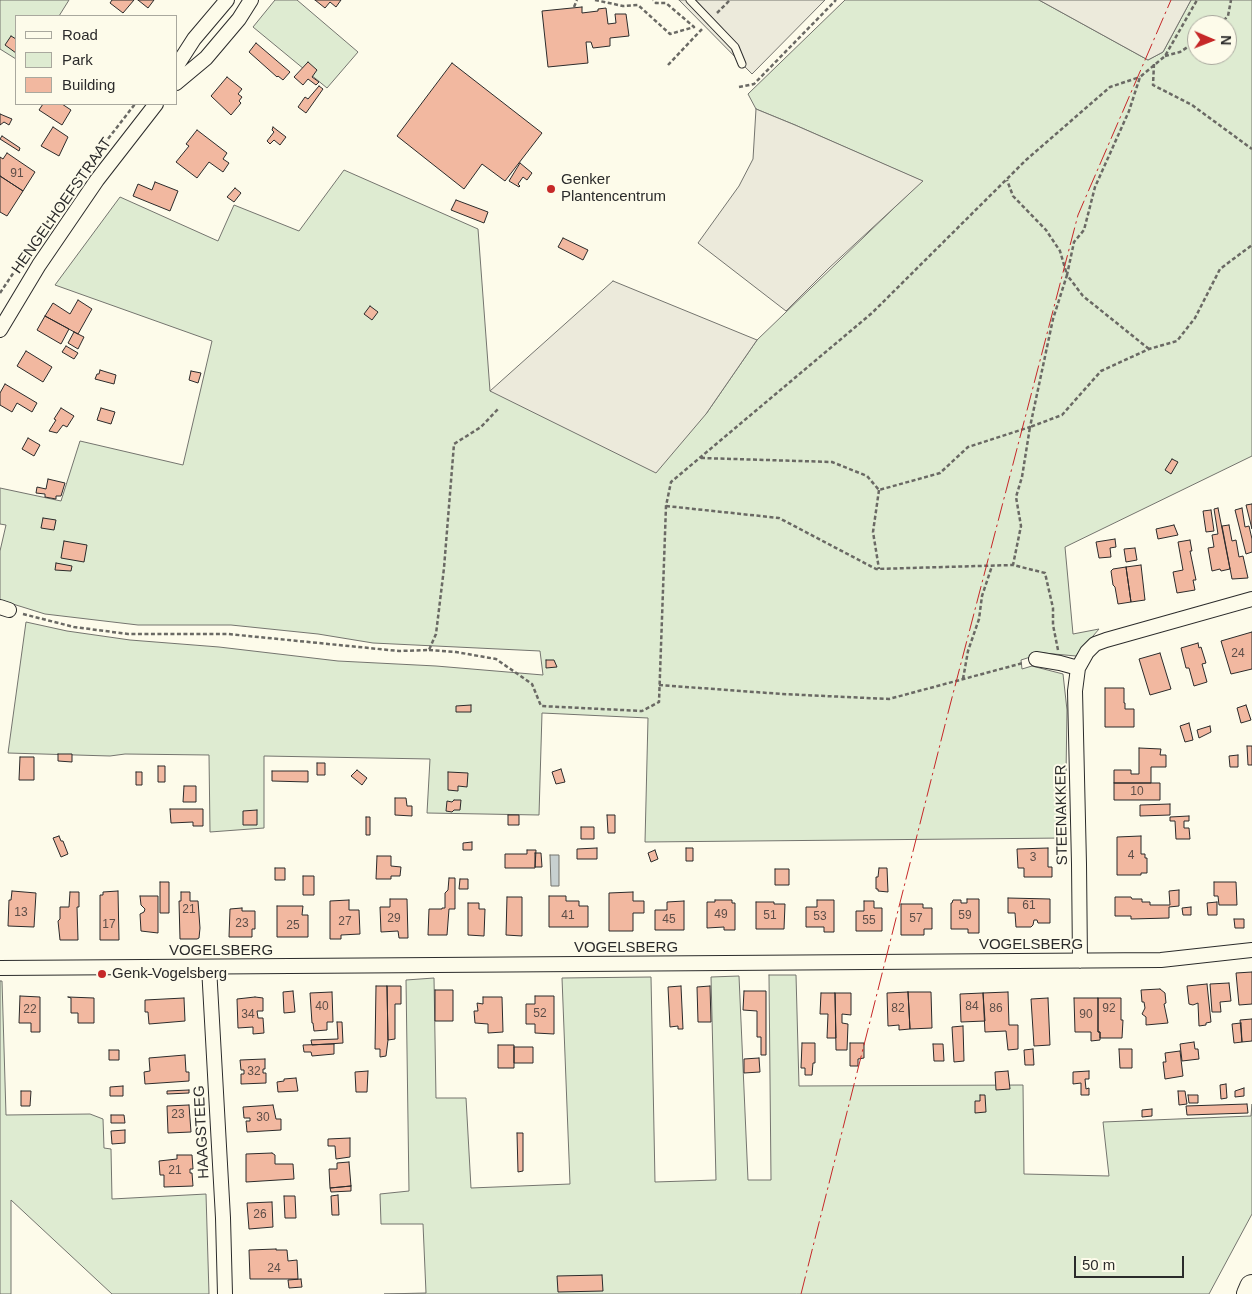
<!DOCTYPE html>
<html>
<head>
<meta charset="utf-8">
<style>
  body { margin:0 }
  #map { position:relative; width:1252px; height:1294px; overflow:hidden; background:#fdfbea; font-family:Helvetica,sans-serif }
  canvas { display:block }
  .legend { position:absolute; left:15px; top:15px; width:162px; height:90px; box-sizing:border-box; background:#fdfbea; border:1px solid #a9a89e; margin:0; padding:6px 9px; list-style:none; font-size:15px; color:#2b2b2b }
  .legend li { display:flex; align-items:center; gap:10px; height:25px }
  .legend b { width:25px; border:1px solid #a9a89e }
  .north { position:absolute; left:1187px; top:15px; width:50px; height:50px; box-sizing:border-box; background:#fdfbea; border:1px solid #a9a89e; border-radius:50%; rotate:91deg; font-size:14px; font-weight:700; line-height:20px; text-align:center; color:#2b2b2b }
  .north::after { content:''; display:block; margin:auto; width:18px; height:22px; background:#c62828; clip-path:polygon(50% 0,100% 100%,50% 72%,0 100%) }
  .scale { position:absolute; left:1074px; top:1256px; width:110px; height:22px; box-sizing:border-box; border:2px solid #2b2b2b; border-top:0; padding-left:6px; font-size:15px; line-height:18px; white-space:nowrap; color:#2b2b2b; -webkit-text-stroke:4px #fdfbea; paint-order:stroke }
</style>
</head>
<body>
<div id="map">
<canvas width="1252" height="1294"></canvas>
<ul class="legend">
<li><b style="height:6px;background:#fdfbea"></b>Road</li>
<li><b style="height:14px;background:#deebd1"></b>Park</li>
<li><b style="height:14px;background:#f2b8a0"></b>Building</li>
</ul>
<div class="north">N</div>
<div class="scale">50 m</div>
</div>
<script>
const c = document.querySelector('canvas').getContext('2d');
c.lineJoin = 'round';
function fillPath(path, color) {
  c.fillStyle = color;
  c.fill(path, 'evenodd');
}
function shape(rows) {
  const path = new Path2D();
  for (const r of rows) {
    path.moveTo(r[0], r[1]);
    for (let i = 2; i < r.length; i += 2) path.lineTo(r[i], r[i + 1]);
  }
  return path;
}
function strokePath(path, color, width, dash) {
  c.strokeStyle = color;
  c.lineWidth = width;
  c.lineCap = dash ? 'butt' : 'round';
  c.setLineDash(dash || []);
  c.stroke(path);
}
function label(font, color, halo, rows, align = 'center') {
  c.font = font + ' Helvetica,sans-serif';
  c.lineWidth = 4;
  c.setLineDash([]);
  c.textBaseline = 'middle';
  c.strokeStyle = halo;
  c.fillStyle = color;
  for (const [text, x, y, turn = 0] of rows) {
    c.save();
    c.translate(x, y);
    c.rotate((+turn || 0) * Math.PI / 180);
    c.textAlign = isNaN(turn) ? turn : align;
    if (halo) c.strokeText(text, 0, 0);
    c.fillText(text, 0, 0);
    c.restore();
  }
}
const green = shape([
  [0,0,69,0,59,16,16,16,16,59,0,49,0,0],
  [275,0,297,0,358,52,327,88,253,27,275,0],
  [845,0,1039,0,1148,60,1163,52,1191,0,1252,0,1252,456,1065,547,1073,634,1099,629,1076,656,1043,653,1021,660,1022,669,1032,666,1063,674,1067,710,1065,838,645,842,648,718,542,713,539,815,427,813,430,759,264,756,264,828,210,832,209,755,125,754,110,756,8,753,26,622,67,631,130,640,219,647,338,661,436,666,543,675,540,651,373,643,318,634,231,625,138,625,45,614,0,600,0,551,6,525,0,524,0,488,61,501,80,441,183,465,212,341,55,285,120,197,218,241,234,205,299,231,344,170,478,229,490,391,706,414,757,340,922,181,795,125,756,109,748,94,845,0],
  [1197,25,1227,25,1227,55,1197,55,1197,25],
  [769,975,796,975,799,1086,1023,1085,1024,1174,1109,1176,1103,1122,1251,1116,1252,1104,1252,1214,1209,1294,384,1294,426,1293,423,1224,381,1224,380,1194,409,1191,406,980,434,978,436,1098,466,1098,471,1188,570,1184,562,978,651,977,655,1182,716,1180,711,977,739,976,748,1180,771,1180,769,975],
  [0,981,2,981,6,1115,90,1114,103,1119,104,1148,111,1149,112,1199,206,1194,209,1294,112,1294,11,1200,11,1294,0,1294,0,981]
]);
fillPath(green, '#deebd1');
strokePath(green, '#74746e', 1);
const parking = shape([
  [679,0,825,0,752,74,679,0],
  [1039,0,1191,0,1163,52,1148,60,1039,0],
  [756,109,795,125,923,181,829,268,786,311,698,243,739,186,753,159,756,109],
  [613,281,757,340,706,414,656,473,490,391,613,281]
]);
fillPath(parking, '#eceadb');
strokePath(parking, '#74746e', 1);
const water = shape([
  [550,855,559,855,559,886,551,886,550,855]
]);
fillPath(water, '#c7d0d0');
strokePath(water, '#74746e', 1);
const building = shape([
  [112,0,134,0,123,13,110,3,112,0],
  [138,0,154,0,148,8,138,0],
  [315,0,341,0,336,7,330,2,325,8,315,0],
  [582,7,582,13,598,11,598,9,606,8,608,24,616,23,615,14,626,14,629,36,610,38,610,46,593,48,591,42,586,42,588,63,548,67,542,11,582,7],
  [11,36,16,39,16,53,5,45,11,36],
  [256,43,290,72,283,80,278,76,277,77,249,52,256,43],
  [308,62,317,70,312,77,319,82,316,85,308,79,303,85,294,77,308,62],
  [452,63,542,133,505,181,482,164,464,189,397,136,452,63],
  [227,77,242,89,238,94,242,97,239,101,241,103,231,115,211,96,227,77],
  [319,86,323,89,306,113,298,107,305,97,308,99,319,86],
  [43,104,62,104,71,110,62,125,39,110,43,104],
  [0,114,12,119,9,125,4,122,0,125,0,114],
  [53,127,68,137,59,156,41,146,53,127],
  [273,127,286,137,280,145,274,140,270,144,267,141,274,132,272,130,273,127],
  [197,130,227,153,223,159,229,163,223,172,209,162,197,178,176,162,189,146,186,144,197,130],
  [2,136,20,148,19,151,0,139,2,136],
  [7,153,35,172,23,191,0,176,0,157,3,159,7,153],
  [520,163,532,173,527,180,523,177,518,184,520,186,519,187,509,181,520,163],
  [0,176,23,191,7,216,0,212,0,176],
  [155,182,178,191,170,211,133,196,138,184,152,190,155,182],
  [235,188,241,193,234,202,227,197,235,188],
  [456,200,488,212,484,223,451,210,456,200],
  [563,238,588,250,583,260,558,247,563,238],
  [78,300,92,309,78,334,45,316,53,303,70,314,78,300],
  [370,306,378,312,372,320,364,314,370,306],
  [45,316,69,329,61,344,37,330,45,316],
  [74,332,84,337,78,349,68,343,74,332],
  [66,346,78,353,74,359,62,352,66,346],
  [26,351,52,367,43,382,17,366,26,351],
  [100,370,116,375,114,384,95,379,97,374,99,374,100,370],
  [191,371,201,373,198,383,189,380,191,371],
  [5,384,37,403,32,412,17,403,12,412,0,405,0,393,5,384],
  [61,408,74,416,67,427,63,425,57,433,49,431,56,420,54,419,61,408],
  [101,408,115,412,111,424,97,420,101,408],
  [28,438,40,445,34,456,22,449,28,438],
  [1172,459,1178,462,1171,474,1165,470,1172,459],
  [48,479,65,483,61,496,56,496,56,499,45,497,45,494,36,493,37,487,46,489,48,479],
  [1252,504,1252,529,1246,505,1252,504],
  [1218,508,1230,569,1221,571,1220,569,1212,571,1208,548,1214,547,1212,535,1218,534,1214,509,1218,508],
  [1242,508,1245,527,1249,526,1252,539,1252,552,1246,554,1235,510,1242,508],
  [1211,510,1214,531,1206,532,1203,511,1211,510],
  [43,518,56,520,54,530,41,528,43,518],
  [1174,525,1178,535,1158,539,1156,529,1174,525],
  [1229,525,1232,541,1236,540,1239,557,1243,556,1248,578,1232,579,1222,526,1229,525],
  [1115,539,1116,547,1110,548,1111,557,1099,558,1096,542,1115,539],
  [1190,540,1192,551,1190,551,1196,580,1193,580,1195,590,1177,593,1173,572,1183,570,1178,542,1190,540],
  [64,541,87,545,84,562,61,558,64,541],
  [1135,548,1137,560,1126,562,1124,549,1135,548],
  [56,563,72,566,71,571,55,570,56,563],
  [1141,565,1145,600,1131,602,1126,567,1141,565],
  [1126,567,1131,602,1118,604,1115,587,1113,585,1111,571,1113,569,1126,567],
  [1252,632,1252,669,1231,674,1221,641,1252,632],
  [1198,643,1199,648,1201,647,1206,663,1202,664,1207,682,1194,686,1189,668,1186,668,1181,648,1198,643],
  [1160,653,1171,689,1150,695,1139,659,1160,653],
  [546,660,554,660,557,667,546,668,546,660],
  [1105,688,1124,688,1124,703,1125,703,1125,709,1134,709,1134,727,1105,727,1105,688],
  [471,705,471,712,456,712,456,706,471,705],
  [1246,705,1251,720,1241,723,1237,708,1246,705],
  [1189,723,1193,740,1185,742,1180,726,1189,723],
  [1210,726,1211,732,1199,738,1197,730,1210,726],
  [1247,746,1252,746,1252,765,1248,765,1247,746],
  [1139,748,1161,749,1160,755,1166,755,1166,767,1151,767,1151,783,1114,783,1114,770,1131,770,1131,774,1139,774,1139,748],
  [58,754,72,754,72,762,58,761,58,754],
  [1238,755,1238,767,1230,767,1229,756,1238,755],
  [20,757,34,757,34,780,19,780,20,757],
  [317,763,325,763,325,775,317,775,317,763],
  [158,766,165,766,165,782,158,782,158,766],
  [561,769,565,782,556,784,552,772,561,769],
  [357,770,367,778,362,785,351,776,357,770],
  [272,771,308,771,308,782,272,781,272,771],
  [136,772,142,772,142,785,136,785,136,772],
  [448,772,468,773,467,787,458,786,458,791,448,790,448,772],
  [1114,783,1160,783,1160,800,1114,800,1114,783],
  [184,786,196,786,196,802,183,802,184,786],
  [395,798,406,798,407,806,412,806,412,816,395,815,395,798],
  [454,800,461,800,460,810,454,810,452,812,446,811,447,801,452,802,454,800],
  [1170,804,1170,815,1140,816,1140,805,1170,804],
  [170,809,203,809,203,826,193,826,193,822,171,823,170,809],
  [257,810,257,825,243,825,243,811,257,810],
  [508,815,519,815,519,825,508,825,508,815],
  [607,815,615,815,615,833,608,833,607,815],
  [1189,816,1189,821,1184,821,1184,828,1189,828,1190,839,1176,839,1175,821,1170,821,1170,817,1189,816],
  [366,817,370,817,370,835,366,835,366,817],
  [581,827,594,827,594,839,581,839,581,827],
  [59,836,61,841,63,841,68,854,61,857,53,838,59,836],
  [1141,836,1141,854,1145,854,1145,858,1147,858,1147,873,1141,873,1141,875,1117,875,1117,837,1141,836],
  [472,842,472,850,463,850,463,843,472,842],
  [597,848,597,859,577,859,577,849,597,848],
  [686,848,693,848,693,861,686,861,686,848],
  [1048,848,1048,867,1052,867,1052,877,1024,877,1024,868,1018,868,1017,849,1048,848],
  [527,850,536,850,535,868,505,868,505,854,527,854,527,850],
  [655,850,658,859,651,862,648,853,655,850],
  [535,853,541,853,542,867,535,867,535,853],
  [377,856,391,856,391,866,401,867,400,876,391,876,391,879,376,879,377,856],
  [275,868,285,868,285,880,275,880,275,868],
  [879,868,887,868,888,892,878,891,878,889,876,889,876,877,878,877,879,868],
  [775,869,789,869,789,885,775,885,775,869],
  [303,876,314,876,314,895,303,895,303,876],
  [449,878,455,878,455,909,449,909,447,935,428,935,429,909,442,909,442,908,445,908,445,893,448,890,449,878],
  [460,879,468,879,468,889,459,889,460,879],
  [160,882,169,882,169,913,160,913,160,882],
  [1214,882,1236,882,1237,905,1219,905,1218,896,1214,896,1214,882],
  [1179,890,1179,906,1169,907,1169,918,1131,919,1131,916,1115,916,1115,897,1131,897,1132,899,1142,899,1142,902,1150,902,1150,905,1170,905,1169,891,1179,890],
  [12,891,36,893,34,927,8,926,9,900,11,900,12,891],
  [118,891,119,940,100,940,100,895,103,895,103,892,118,891],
  [70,892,79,892,79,907,77,907,78,940,60,940,58,921,60,919,60,907,69,907,70,892],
  [181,892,190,892,190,901,198,901,200,928,199,938,197,939,180,939,179,901,181,901,181,892],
  [633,892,633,901,644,901,644,913,633,913,633,931,609,931,609,893,633,892],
  [140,896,158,896,158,933,141,931,140,914,144,912,145,909,141,905,140,896],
  [549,896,566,896,566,901,579,901,579,906,588,906,588,927,549,927,549,896],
  [507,897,522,897,522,936,506,935,507,897],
  [1008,898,1050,899,1050,923,1038,923,1037,920,1034,920,1033,925,1031,927,1016,927,1015,913,1008,913,1008,898],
  [390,899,407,899,408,938,399,938,398,931,381,932,380,907,390,907,390,899],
  [967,899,979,899,979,933,968,933,968,929,951,929,951,903,952,903,953,900,961,900,961,903,967,903,967,899],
  [349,900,349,910,359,910,360,934,341,935,341,939,330,939,330,901,349,900],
  [715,900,732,900,732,903,735,903,735,930,724,930,724,927,707,928,707,902,715,902,715,900],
  [817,900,834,900,834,932,824,932,824,927,806,927,806,907,817,907,817,900],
  [684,901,684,930,655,930,655,910,667,910,667,902,684,901],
  [864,901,874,901,874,908,882,908,882,931,856,931,856,911,864,911,864,901],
  [756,902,774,902,774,904,785,904,784,929,756,929,756,902],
  [1217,902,1217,915,1208,915,1207,903,1217,902],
  [468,903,479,903,479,909,485,909,484,936,468,935,468,903],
  [901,904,923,904,923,908,932,908,932,929,924,929,924,935,901,935,901,904],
  [277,906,303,906,302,915,308,915,308,937,277,937,277,906],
  [1191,907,1191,915,1183,915,1182,908,1191,907],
  [242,908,242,911,255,911,255,929,252,929,252,937,229,937,230,909,242,908],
  [1234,919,1244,919,1244,928,1235,928,1234,919],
  [1252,972,1252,1004,1239,1005,1236,973,1252,972],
  [1229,983,1231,1001,1220,1002,1221,1012,1212,1012,1210,984,1229,983],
  [1207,984,1211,1022,1206,1023,1206,1025,1199,1026,1198,1003,1193,1005,1189,1004,1187,986,1207,984],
  [376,986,387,986,388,1040,386,1056,380,1057,380,1049,375,1049,376,986],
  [387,986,401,986,401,1004,395,1004,395,1039,388,1040,387,986],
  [681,986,683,1029,678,1029,678,1026,670,1027,668,987,681,986],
  [710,986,711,1022,698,1022,697,987,710,986],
  [1160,989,1165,993,1166,1003,1164,1004,1168,1023,1146,1025,1146,1017,1142,1014,1145,1008,1144,1002,1142,1002,1141,990,1160,989],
  [435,990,453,990,453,1021,435,1021,435,990],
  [293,991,295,1012,284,1013,283,992,293,991],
  [744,991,766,991,766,1055,761,1055,761,1037,757,1037,757,1011,743,1010,744,991],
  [332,992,333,1022,327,1022,327,1030,314,1031,313,1023,312,1023,310,993,332,992],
  [908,992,931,992,932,1028,910,1029,908,992],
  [908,992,910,1029,899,1030,899,1025,888,1026,887,993,908,992],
  [1008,992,1009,1025,1018,1025,1018,1049,1008,1050,1006,1031,985,1032,983,993,1008,992],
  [821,993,835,993,836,1038,827,1038,828,1014,820,1014,821,993],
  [835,993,851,993,851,1015,842,1014,842,1023,848,1024,847,1050,836,1050,835,993],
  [983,993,985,1021,961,1022,960,994,983,993],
  [20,996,40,997,40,1032,31,1032,31,1023,19,1023,20,996],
  [535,996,554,996,554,1034,535,1033,535,1024,526,1024,526,1004,535,1004,535,996],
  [68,997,94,998,94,1023,78,1023,78,1013,71,1013,71,998,68,997],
  [255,997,263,998,263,1011,257,1011,258,1018,263,1018,264,1033,253,1034,253,1027,238,1028,237,999,255,997],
  [483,997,502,997,503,1032,488,1033,488,1024,475,1023,474,1011,478,1011,477,1003,483,1004,483,997],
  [184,998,185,1021,149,1024,148,1012,145,1012,145,1000,184,998],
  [1048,998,1050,1045,1034,1046,1031,999,1048,998],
  [1074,998,1098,998,1098,1032,1100,1032,1100,1040,1091,1041,1091,1032,1075,1032,1074,998],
  [1098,998,1121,998,1121,1020,1123,1020,1122,1038,1100,1038,1100,1032,1098,1032,1098,998],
  [1252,1019,1252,1041,1242,1042,1240,1020,1252,1019],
  [337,1022,342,1022,343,1043,312,1045,311,1040,338,1039,337,1022],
  [1241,1023,1242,1042,1234,1043,1232,1024,1241,1023],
  [963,1026,964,1061,954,1062,952,1027,963,1026],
  [1194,1042,1195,1049,1198,1049,1199,1059,1182,1061,1180,1044,1194,1042],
  [802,1043,815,1043,815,1063,813,1063,812,1075,805,1075,805,1068,801,1068,802,1043],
  [850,1043,864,1043,864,1058,858,1059,858,1066,850,1066,850,1043],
  [334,1044,334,1054,312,1056,311,1052,304,1052,303,1045,334,1044],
  [933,1044,943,1044,944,1061,934,1061,933,1044],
  [498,1045,514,1045,514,1068,498,1068,498,1045],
  [514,1047,533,1047,533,1063,514,1063,514,1047],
  [1033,1049,1034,1065,1025,1065,1024,1050,1033,1049],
  [1119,1049,1132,1049,1132,1068,1120,1068,1119,1049],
  [109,1050,119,1050,119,1060,109,1060,109,1050],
  [1180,1051,1183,1076,1165,1079,1163,1062,1166,1062,1165,1053,1180,1051],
  [185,1055,186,1072,189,1072,189,1081,145,1084,144,1072,150,1071,149,1058,185,1055],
  [759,1058,760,1072,744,1073,744,1059,759,1058],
  [265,1059,265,1069,263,1069,263,1073,266,1073,266,1083,241,1084,241,1074,244,1074,244,1070,241,1070,240,1060,265,1059],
  [368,1071,367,1092,356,1092,355,1072,368,1071],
  [1008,1071,1010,1089,996,1090,995,1072,1008,1071],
  [1089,1071,1089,1079,1085,1079,1086,1089,1089,1088,1089,1095,1081,1095,1081,1083,1073,1084,1073,1072,1089,1071],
  [296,1078,298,1091,278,1092,277,1082,284,1081,284,1079,296,1078],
  [1226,1084,1227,1098,1221,1099,1220,1085,1226,1084],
  [123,1086,123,1096,110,1096,110,1087,123,1086],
  [1244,1088,1244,1096,1235,1097,1235,1091,1244,1088],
  [189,1090,189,1093,167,1094,167,1091,189,1090],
  [21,1091,31,1091,30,1106,21,1106,21,1091],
  [1178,1091,1185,1091,1187,1104,1179,1105,1178,1091],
  [980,1095,985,1095,986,1112,975,1113,975,1101,980,1101,980,1095],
  [1188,1095,1198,1095,1198,1103,1189,1103,1188,1095],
  [1247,1104,1248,1113,1187,1115,1186,1106,1247,1104],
  [189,1105,191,1132,168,1133,167,1106,189,1105],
  [273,1105,276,1119,281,1119,281,1130,247,1132,246,1121,250,1121,250,1118,244,1118,243,1107,273,1105],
  [1152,1109,1152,1116,1142,1117,1142,1110,1152,1109],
  [111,1115,124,1115,125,1123,111,1123,111,1115],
  [125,1130,125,1143,112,1144,111,1131,125,1130],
  [517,1133,523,1133,523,1171,518,1172,517,1133],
  [350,1138,350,1157,336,1159,335,1146,328,1146,328,1139,350,1138],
  [272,1153,275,1155,275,1164,293,1164,294,1179,246,1182,246,1154,272,1153],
  [177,1155,192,1155,193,1169,190,1169,190,1173,192,1173,193,1186,164,1187,164,1175,160,1175,159,1161,177,1159,177,1155],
  [349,1162,351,1186,330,1188,329,1169,337,1169,337,1163,349,1162],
  [351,1186,351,1191,331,1192,330,1188,351,1186],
  [338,1195,339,1215,332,1215,331,1196,338,1195],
  [284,1196,295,1196,296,1218,285,1218,284,1196],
  [272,1202,273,1227,249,1229,247,1203,272,1202],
  [276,1249,276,1250,287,1250,288,1261,297,1260,298,1279,250,1279,249,1250,276,1249],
  [602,1275,603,1291,558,1292,557,1276,602,1275],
  [301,1279,302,1287,289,1288,288,1280,301,1279]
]);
fillPath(building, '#f2b8a0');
strokePath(building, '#2b2b2b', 1);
const lane = shape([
  [690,0,735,47,742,64]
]);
const street = shape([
  [176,67,194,39,227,0],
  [176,83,206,58,239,19,251,0],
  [0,330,39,265,97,180,156,104],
  [0,607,9,610],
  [1036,659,1060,663,1078,668],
  [1080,961,1079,864,1075,691,1078,668,1087,652,1095,644,1106,640,1252,599],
  [209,967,223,1218,225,1294],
  [0,968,1161,960,1252,950]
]);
const highway = shape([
  [1249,1294,1252,1287]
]);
strokePath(lane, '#2b2b2b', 9);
strokePath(street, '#2b2b2b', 16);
strokePath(highway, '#2b2b2b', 26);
strokePath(shape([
  [595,0,623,6,638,5,670,34,694,27,666,3,656,3,653,0],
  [574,7,577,0],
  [717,13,730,0],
  [1219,25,1228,16,1231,0],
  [1165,56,1180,52,1197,41],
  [1154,64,1153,85,1192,105,1252,149],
  [668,65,703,28],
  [739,87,754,84,836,0],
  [0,293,70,188,135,104],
  [1149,349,1083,296,1067,275,1074,242,1084,230,1095,187,1129,111,1140,77,1165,56,1197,0],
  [701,458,832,462,867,476,879,490,940,473,968,447,1030,427,1053,319,1067,275,1060,251,1046,230,1013,196,1007,180],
  [879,490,873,532,879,569],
  [666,506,779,518,876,569,1013,565],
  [23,614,74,627,128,634,228,634,399,651,429,650,436,634,444,568,454,444,481,427,498,409],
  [429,650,456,652,496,659,532,684,541,706,642,711,659,702,666,506,671,482,872,313,1026,160,1110,87,1140,77],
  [1058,650,1053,625,1053,608,1045,573,1013,565,1021,526,1016,497,1022,477,1030,427,1062,415,1101,371,1149,349,1177,341,1195,318,1220,269,1252,245],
  [963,679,968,651,979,619,982,596,992,566],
  [659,685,782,694,889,699,1023,663]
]), '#6a6964', 2.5, [4, 2.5]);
strokePath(lane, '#fdfbea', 7);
strokePath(street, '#fdfbea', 14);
strokePath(highway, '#fdfbea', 24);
strokePath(shape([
  [801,1294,948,713,1078,215,1171,0]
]), '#c62828', 1, [18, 4, 2.5, 4]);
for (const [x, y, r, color] of [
  [551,189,5,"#c62828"],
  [102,974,5,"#c62828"]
]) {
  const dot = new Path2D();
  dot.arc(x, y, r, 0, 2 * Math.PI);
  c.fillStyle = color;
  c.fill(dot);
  strokePath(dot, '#fdfbea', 2);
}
label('12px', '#5d4e48', null, [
  ["91",17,174],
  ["24",1238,654],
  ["10",1137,792],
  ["4",1131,856],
  ["3",1033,858],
  ["61",1029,906],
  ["21",189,910],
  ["13",21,913],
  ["49",721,915],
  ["41",568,916],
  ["51",770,916],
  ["59",965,916],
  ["53",820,917],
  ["29",394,919],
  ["57",916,919],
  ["45",669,920],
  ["55",869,921],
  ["27",345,922],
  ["23",242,924],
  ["17",109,925],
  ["25",293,926],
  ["40",322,1007],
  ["84",972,1007],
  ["82",898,1009],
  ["86",996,1009],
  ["92",1109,1009],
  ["22",30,1010],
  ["52",540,1014],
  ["34",248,1015],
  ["90",1086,1015],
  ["32",254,1072],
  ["23",178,1115],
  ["30",263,1118],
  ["21",175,1171],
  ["26",260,1215],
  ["24",274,1269]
]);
label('15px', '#2b2b2b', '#fdfbea', [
  ["Genker",561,180],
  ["Plantencentrum",561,197],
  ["Genk Vogelsberg",112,974]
], 'left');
label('15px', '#2b2b2b', '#fdfbea', [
  ["HENGELHOEFSTRAAT",62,206,-55],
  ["STEENAKKER",1062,815,-91],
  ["VOGELSBERG",1031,945],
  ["VOGELSBERG",626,948],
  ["VOGELSBERG",221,951],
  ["HAAGSTEEG",202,1132,-93]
]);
</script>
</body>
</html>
